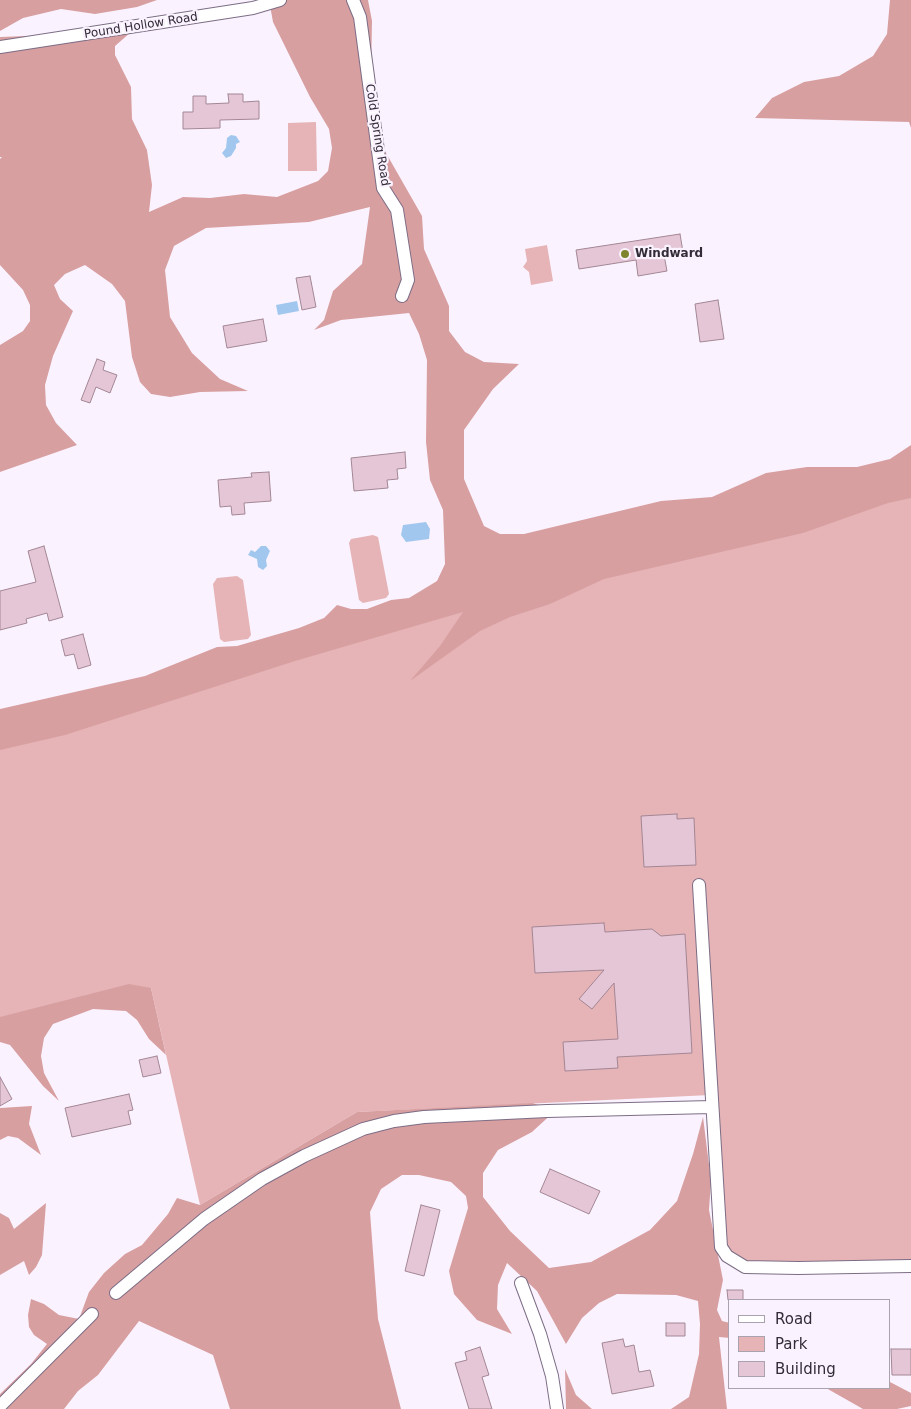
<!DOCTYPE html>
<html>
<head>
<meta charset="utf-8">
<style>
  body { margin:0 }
  #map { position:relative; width:911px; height:1409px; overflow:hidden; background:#faf3ff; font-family:"DejaVu Sans",sans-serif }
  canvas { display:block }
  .legend { position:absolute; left:728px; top:1299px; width:162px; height:90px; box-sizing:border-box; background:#faf3ff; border:1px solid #aaa3af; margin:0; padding:6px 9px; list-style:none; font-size:15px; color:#322c36 }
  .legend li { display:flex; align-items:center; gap:10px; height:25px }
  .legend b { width:25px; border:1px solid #aaa3af }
</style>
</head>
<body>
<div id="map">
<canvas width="911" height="1409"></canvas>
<ul class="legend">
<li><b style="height:6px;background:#fff"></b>Road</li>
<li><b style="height:14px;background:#e6b4b6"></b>Park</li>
<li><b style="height:14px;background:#e5c6d6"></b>Building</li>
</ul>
</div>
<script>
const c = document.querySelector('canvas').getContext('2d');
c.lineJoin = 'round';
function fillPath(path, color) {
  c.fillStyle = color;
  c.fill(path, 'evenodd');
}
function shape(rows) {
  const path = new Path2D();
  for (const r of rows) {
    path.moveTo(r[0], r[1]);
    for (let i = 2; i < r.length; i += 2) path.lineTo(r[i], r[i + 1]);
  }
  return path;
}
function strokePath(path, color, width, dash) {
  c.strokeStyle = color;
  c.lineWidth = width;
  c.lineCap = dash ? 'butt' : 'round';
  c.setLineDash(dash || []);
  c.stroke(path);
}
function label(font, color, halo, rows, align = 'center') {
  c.font = font + ' "DejaVu Sans",sans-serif';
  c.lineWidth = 4.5;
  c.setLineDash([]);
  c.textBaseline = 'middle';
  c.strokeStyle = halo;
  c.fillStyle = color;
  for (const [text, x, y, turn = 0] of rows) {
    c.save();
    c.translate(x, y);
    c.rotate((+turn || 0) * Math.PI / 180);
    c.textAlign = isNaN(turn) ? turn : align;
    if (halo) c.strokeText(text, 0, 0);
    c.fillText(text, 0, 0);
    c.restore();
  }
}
fillPath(shape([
  [316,122,317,171,288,171,288,123],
  [547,245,553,281,531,285,529,272,523,267,527,261,525,249],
  [911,467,911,1263,749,1265,724,1248,710,1095,357,1112,200,1205,151,988,0,1030,0,727],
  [373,535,378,537,389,594,386,598,363,603,359,600,349,543,351,539],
  [237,576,243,580,251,635,248,639,224,642,220,639,213,584,217,578]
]), '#e6b4b6');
fillPath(shape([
  [0,0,157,0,137,7,95,14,61,9,23,18,0,31],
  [269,0,368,0,372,21,370,125,422,216,424,249,449,306,449,331,465,352,484,362,519,364,493,389,464,430,464,479,484,526,500,534,524,534,661,501,712,497,766,473,807,467,857,467,890,459,911,445,911,498,888,503,803,533,604,579,550,604,510,617,480,631,410,681,440,646,463,612,295,661,65,735,0,750,0,709,145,676,217,647,237,646,299,628,324,618,337,605,351,609,367,609,391,600,409,598,437,581,445,564,443,510,430,480,426,442,427,360,419,334,409,313,341,320,314,330,324,320,333,291,362,264,370,207,309,222,206,228,174,246,165,270,170,317,192,353,220,379,248,391,200,392,170,397,151,394,140,382,132,357,125,301,112,284,85,265,65,274,54,285,60,299,73,311,53,356,45,385,46,405,56,423,77,445,0,472,0,345,23,331,30,321,30,305,23,290,0,265,0,159,2,157,0,157,0,37,131,32,115,46,115,55,131,87,132,119,147,150,152,185,149,212,183,197,210,198,244,194,277,197,318,181,328,171,332,148,329,129,310,97,273,22],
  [890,0,911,0,911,128,909,122,755,118,772,98,804,82,839,76,873,56,887,34],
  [129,984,151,988,166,1055,149,1039,137,1020,126,1011,93,1009,53,1024,44,1038,41,1056,44,1073,59,1101,43,1086,10,1045,0,1042,0,1017],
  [532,1103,556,1110,532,1132,498,1150,483,1173,483,1197,510,1231,549,1268,591,1262,650,1230,677,1201,693,1154,703,1117,711,1181,709,1210,723,1280,717,1310,722,1321,730,1323,730,1338,719,1337,727,1409,671,1409,689,1397,699,1354,700,1324,698,1301,676,1295,617,1294,599,1303,582,1318,566,1344,537,1291,507,1263,498,1285,497,1309,512,1334,477,1320,454,1294,449,1271,468,1208,466,1196,451,1182,419,1175,402,1175,381,1189,370,1212,378,1319,401,1409,230,1409,213,1355,139,1321,98,1375,78,1391,64,1409,0,1409,0,1394,31,1364,47,1344,34,1335,29,1327,28,1315,31,1299,44,1304,59,1315,79,1319,89,1292,104,1273,125,1254,142,1245,168,1214,177,1198,200,1205,357,1112],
  [32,1106,29,1124,41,1155,18,1138,8,1136,0,1140,0,1108],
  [46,1203,42,1255,36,1267,29,1275,24,1261,0,1275,0,1213,9,1218,14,1229],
  [565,1369,576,1395,592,1409,566,1409],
  [890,1382,911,1393,911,1406,897,1409,863,1409,826,1388,890,1388]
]), '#d89fa1');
fillPath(shape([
  [231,135,236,136,240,142,236,144,236,148,231,156,226,158,222,153,226,148,227,138],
  [297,301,299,311,278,315,276,305],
  [426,522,430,529,429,539,406,542,401,535,403,525],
  [261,546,266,546,270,551,266,560,267,566,263,570,258,567,257,559,248,555,251,550,255,552]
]), '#a2c7ee');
const building = shape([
  [228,94,243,94,243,102,259,101,259,119,220,120,220,128,183,129,183,112,193,112,193,96,206,96,206,104,229,103,228,94],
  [680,234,683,252,664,255,667,271,638,276,636,260,579,269,576,250,680,234],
  [310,276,316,307,302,310,296,278,310,276],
  [718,300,724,339,700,342,695,304,718,300],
  [263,319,267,341,227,348,223,326,263,319],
  [97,359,105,362,103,370,117,375,110,393,96,387,90,403,81,400,97,359],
  [405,452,406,468,397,469,398,479,387,480,388,488,354,491,351,458,405,452],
  [269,472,271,501,244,503,245,514,232,515,231,506,220,507,218,480,252,477,251,473,269,472],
  [44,546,63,617,49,621,47,613,26,619,27,623,0,630,0,591,36,582,28,551,44,546],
  [83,634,91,665,78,669,74,654,65,656,61,640,83,634],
  [677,814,677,819,694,818,696,865,644,867,641,816,677,814],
  [604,923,605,932,652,929,661,936,685,934,692,1053,617,1057,618,1068,565,1071,563,1042,618,1039,614,983,592,1009,579,999,604,970,535,973,532,927,604,923],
  [157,1056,161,1073,143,1077,139,1060,157,1056],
  [0,1077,12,1099,0,1106,0,1077],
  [129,1094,133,1110,128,1111,131,1124,72,1137,65,1108,129,1094],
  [550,1169,600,1191,589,1214,540,1192,550,1169],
  [421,1205,440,1210,424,1276,405,1271,421,1205],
  [727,1290,743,1290,743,1300,728,1300,727,1290],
  [666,1323,685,1323,685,1336,666,1336,666,1323],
  [623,1339,625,1347,634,1345,639,1372,650,1370,654,1386,612,1394,602,1343,623,1339],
  [480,1347,489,1375,482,1377,492,1409,469,1409,455,1363,467,1360,465,1352,480,1347],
  [891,1349,911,1349,911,1375,892,1375,891,1349]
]);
fillPath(building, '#e5c6d6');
strokePath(building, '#a38695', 1);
const minor = shape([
  [353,0,360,17,383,188,397,210,408,280,402,296],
  [0,47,253,8,280,0],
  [699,885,721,1247,727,1256,745,1267,798,1268,911,1266],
  [521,1283,540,1334,552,1376,557,1409],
  [116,1293,204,1219,262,1179,304,1156,363,1129,394,1121,424,1117,547,1111,711,1107],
  [0,1406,92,1314]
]);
strokePath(minor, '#7c6d85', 14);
strokePath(minor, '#fff', 12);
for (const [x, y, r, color] of [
  [625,254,5,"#81842e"]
]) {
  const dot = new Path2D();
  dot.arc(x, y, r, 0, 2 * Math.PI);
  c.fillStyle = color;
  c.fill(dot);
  strokePath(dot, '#faf3ff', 2);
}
label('12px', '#322c36', '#faf3ff', [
  ["Pound Hollow Road",141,26,-9],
  ["Cold Spring Road",377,135,81]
]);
label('bold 12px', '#322c36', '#faf3ff', [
  ["Windward",635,254]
], 'left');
</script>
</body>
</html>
